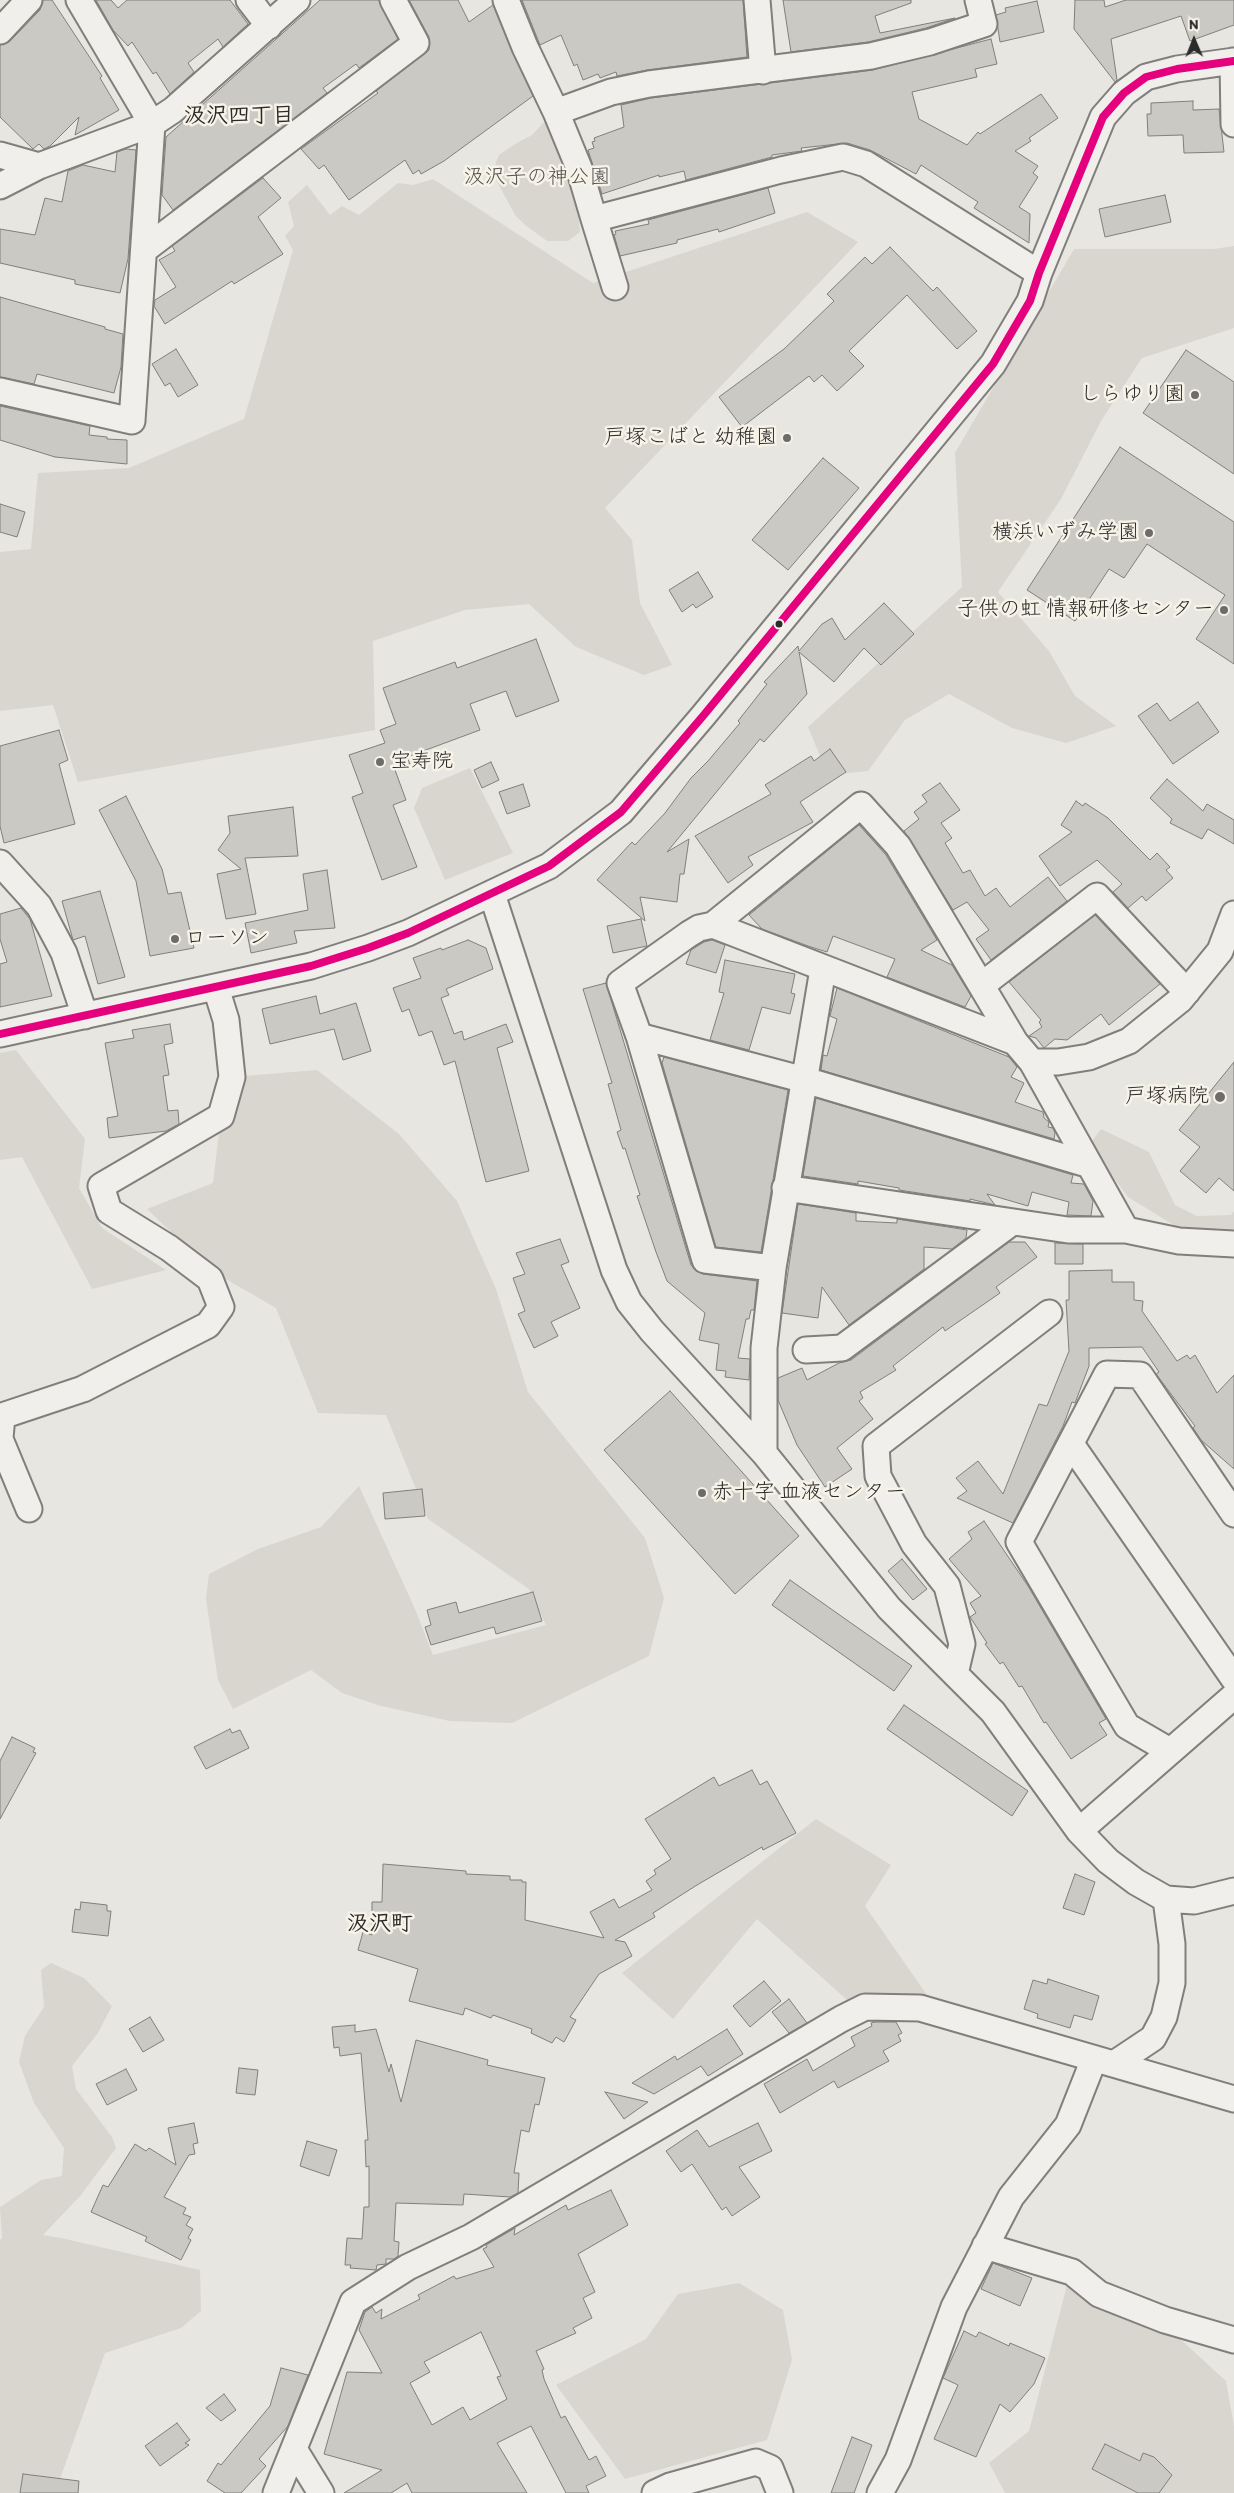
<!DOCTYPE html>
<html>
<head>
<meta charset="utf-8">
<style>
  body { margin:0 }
  #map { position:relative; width:1234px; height:2493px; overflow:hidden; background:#e8e6e0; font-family:Itim,sans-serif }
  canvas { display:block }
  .north { position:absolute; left:1169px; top:15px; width:50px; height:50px; -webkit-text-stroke:4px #f7f3e8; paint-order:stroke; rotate:359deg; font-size:14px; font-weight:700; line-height:20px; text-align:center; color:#2b2b2b }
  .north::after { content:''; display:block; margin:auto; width:18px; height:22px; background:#2b2b2b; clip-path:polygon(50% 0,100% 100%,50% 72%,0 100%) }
</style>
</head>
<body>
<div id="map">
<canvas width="1234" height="2493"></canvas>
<div class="north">N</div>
</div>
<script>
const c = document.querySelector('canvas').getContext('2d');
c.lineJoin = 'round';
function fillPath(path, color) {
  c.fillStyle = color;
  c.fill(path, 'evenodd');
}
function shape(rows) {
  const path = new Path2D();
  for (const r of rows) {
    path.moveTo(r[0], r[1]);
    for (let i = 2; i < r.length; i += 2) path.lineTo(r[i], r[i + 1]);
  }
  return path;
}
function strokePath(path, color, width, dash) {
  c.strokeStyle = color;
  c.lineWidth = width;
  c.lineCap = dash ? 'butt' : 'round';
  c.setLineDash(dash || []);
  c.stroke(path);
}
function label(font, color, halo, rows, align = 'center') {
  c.font = font + ' Itim,"Klee One",sans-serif';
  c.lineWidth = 5;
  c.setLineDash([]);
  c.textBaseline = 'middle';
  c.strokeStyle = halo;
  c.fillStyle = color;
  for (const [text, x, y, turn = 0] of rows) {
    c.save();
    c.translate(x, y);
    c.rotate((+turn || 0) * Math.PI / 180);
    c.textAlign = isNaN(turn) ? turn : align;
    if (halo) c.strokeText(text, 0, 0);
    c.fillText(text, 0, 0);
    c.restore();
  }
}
fillPath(shape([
  [548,118,574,170,580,232,568,241,547,241,525,225,515,215,494,176,496,162,499,155,515,144,532,135],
  [433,179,593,283,807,212,858,242,605,508,632,540,640,603,672,665,644,675,576,647,529,604,465,610,373,641,375,730,78,782,53,705,0,711,0,552,31,549,38,473,129,468,244,419,293,250,285,236,294,226,288,202,307,185,330,215,342,206,359,215,398,183,413,185],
  [1234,246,1234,328,1142,358,1101,421,1061,499,998,592,1049,651,1075,696,1116,726,1066,743,1012,728,949,694,905,720,868,771,828,775,808,727,962,587,955,453,1074,249,1214,249],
  [470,768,513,853,445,880,414,808,422,788],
  [16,1050,85,1139,79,1188,102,1228,166,1270,92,1289,22,1157,0,1160,0,1053],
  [317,1070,399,1134,457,1201,496,1289,528,1392,645,1538,664,1598,649,1656,512,1723,450,1721,381,1706,342,1693,311,1670,233,1709,218,1680,206,1599,209,1574,258,1549,321,1527,359,1486,415,1609,433,1655,546,1625,529,1589,428,1519,386,1415,318,1413,276,1308,212,1271,147,1209,213,1183,221,1116,232,1077],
  [1101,1129,1149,1152,1175,1205,1197,1216,1231,1215,1234,1211,1234,1243,1185,1232,1128,1197,1089,1145],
  [816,1819,891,1865,865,1906,927,1995,847,2000,757,1919,673,2019,622,1973],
  [51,1963,84,1978,112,2006,98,2033,72,2066,76,2089,112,2137,116,2148,81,2195,43,2235,61,2238,200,2270,201,2311,181,2328,105,2353,55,2493,0,2493,0,2240,2,2238,0,2207,41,2180,62,2176,64,2148,34,2103,19,2062,25,2036,44,2007,41,1970],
  [1070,2274,1156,2317,1226,2381,1234,2426,1234,2493,1005,2493,989,2463,1029,2431],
  [739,2283,783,2310,792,2360,767,2440,625,2479,556,2385,646,2339,678,2294]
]), '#d8d6ce');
const building = shape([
  [43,0,52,0,102,76,100,78,119,110,75,135,79,117,50,146,44,149,39,144,33,149,0,117,0,45,10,41,40,10,43,0],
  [96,0,111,0,118,8,127,0,230,0,248,24,223,47,218,39,188,63,194,72,170,94,156,72,153,74,132,42,128,46,113,30,96,0],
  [320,0,379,0,398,39,359,68,356,64,323,88,327,93,173,210,162,195,166,137,320,0],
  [409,0,458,0,469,22,493,5,533,96,444,161,421,174,419,170,413,174,405,160,349,200,324,165,319,169,301,149,378,93,376,91,429,50,429,37,409,0],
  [522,0,743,0,747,57,647,70,617,76,616,72,600,78,598,74,583,80,577,64,574,66,561,35,540,45,522,0],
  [783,0,911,0,911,3,875,16,880,33,955,18,926,28,868,42,791,52,783,0],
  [1075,0,1104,0,1105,7,1126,0,1234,0,1234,25,1190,41,1181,16,1111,39,1117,80,1115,82,1074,29,1075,0],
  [1037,1,1044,32,1000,42,996,15,1006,12,1005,8,1037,1],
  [991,39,997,64,975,69,977,77,912,92,919,119,967,145,978,132,980,134,1041,94,1058,118,1029,138,1031,141,1015,151,1038,166,1033,173,1038,177,1019,207,1030,214,1029,243,974,208,978,202,921,165,916,174,870,150,847,143,801,148,802,151,772,155,772,157,686,180,684,171,659,177,659,175,602,194,588,150,594,148,592,142,595,141,594,138,624,127,621,105,651,98,873,70,991,39],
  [1193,101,1193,110,1219,109,1224,152,1184,153,1183,135,1148,136,1147,114,1151,114,1151,103,1193,101],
  [126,149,136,150,128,259,120,293,75,284,75,280,0,263,0,229,35,235,45,198,62,202,68,171,83,165,115,172,117,152,126,149],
  [263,178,281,198,258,217,283,254,234,284,232,281,165,324,154,306,155,300,176,287,159,260,175,251,172,246,263,178],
  [768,188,775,213,719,232,718,229,677,240,677,243,620,256,614,235,616,234,615,231,649,224,648,220,768,188],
  [1165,195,1171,222,1105,237,1099,209,1165,195],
  [890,247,933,291,937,287,977,331,957,349,907,295,849,351,864,366,837,391,822,375,814,382,809,376,742,427,719,397,784,349,834,301,827,294,865,257,872,264,890,247],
  [0,297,105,327,105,329,123,334,121,367,114,393,37,374,34,384,0,377,0,297],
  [176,349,198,385,178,397,170,383,165,386,152,364,176,349],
  [1186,350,1234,382,1234,474,1143,413,1186,350],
  [0,406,90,426,89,435,107,437,107,439,127,440,127,464,55,457,0,440,0,406],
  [1120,447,1234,522,1234,664,1196,639,1225,595,1147,544,1124,578,1109,569,1075,621,1027,590,1120,447],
  [823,458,859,488,788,570,752,540,823,458],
  [0,504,25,512,17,537,0,532,0,504],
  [698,572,713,597,696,608,693,604,682,612,669,590,698,572],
  [884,603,914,634,881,665,864,648,834,682,799,652,807,694,764,742,760,739,667,852,689,839,684,874,680,874,677,902,640,897,645,921,597,880,632,842,635,845,665,813,691,778,708,761,740,723,738,721,767,684,764,682,798,646,799,651,822,624,832,618,845,640,884,603],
  [536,639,559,701,516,717,506,691,470,704,480,730,407,757,410,764,395,770,406,800,393,805,417,867,382,880,352,797,363,793,349,755,385,743,380,730,396,724,383,688,455,662,457,668,536,639],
  [1198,702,1219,732,1173,764,1138,716,1157,703,1170,721,1198,702],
  [59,730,68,760,59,764,75,824,4,843,0,826,0,746,59,730],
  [830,749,846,772,800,802,813,822,748,857,753,865,728,883,695,836,771,794,765,785,811,756,814,761,830,749],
  [491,762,499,780,482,788,474,770,491,762],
  [1167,779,1203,811,1207,804,1234,820,1234,844,1208,829,1202,839,1170,823,1172,819,1150,798,1167,779],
  [940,783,960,810,941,823,952,838,945,843,963,873,970,870,985,896,996,888,1010,907,1048,877,1067,901,991,960,976,939,989,930,967,902,953,910,904,831,919,819,914,812,927,802,922,795,940,783],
  [523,784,530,806,507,814,499,792,523,784],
  [126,796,162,869,168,894,181,892,194,948,150,956,136,881,99,810,126,796],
  [1076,801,1083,806,1085,803,1108,818,1150,860,1157,853,1170,867,1166,870,1173,878,1146,901,1142,896,1128,908,1113,892,1122,884,1097,860,1060,886,1039,856,1072,832,1061,825,1076,801],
  [293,807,298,856,245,858,256,914,226,919,217,874,241,869,218,850,230,833,228,816,293,807],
  [859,825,886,855,937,940,921,950,952,965,971,996,965,1007,887,977,895,959,833,936,827,952,808,946,762,929,749,915,859,825],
  [327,870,335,928,294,931,297,943,251,953,245,923,308,910,303,874,327,870],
  [100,891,125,977,98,984,85,936,73,940,62,901,100,891],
  [21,908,30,919,52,996,0,1007,0,964,7,962,0,939,0,914,21,908],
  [1095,915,1160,984,1109,1025,1101,1014,1067,1040,1055,1039,1044,1048,1036,1038,1029,1036,1042,1027,1039,1022,1041,1020,1009,982,1095,915],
  [641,919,647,946,613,953,607,926,641,919],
  [468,940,486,948,493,969,446,989,449,995,441,998,454,1034,462,1031,464,1040,506,1024,513,1042,497,1048,529,1171,486,1182,455,1061,444,1065,432,1031,419,1036,409,1009,402,1012,393,988,421,978,413,958,441,948,442,950,468,940],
  [712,940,725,945,716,973,686,964,691,950,704,942,712,940],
  [725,960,795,974,791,993,795,994,790,1014,762,1007,749,1050,710,1040,724,993,719,992,725,960],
  [606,983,691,1265,696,1271,703,1274,757,1281,754,1310,751,1310,749,1319,746,1319,738,1358,750,1359,749,1380,725,1377,726,1371,716,1370,719,1344,699,1340,705,1313,667,1281,656,1252,637,1196,640,1195,625,1148,623,1149,617,1132,621,1130,608,1084,612,1083,583,989,606,983],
  [837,988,1009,1057,1017,1067,1011,1077,1024,1083,1015,1102,1043,1112,1044,1118,1049,1122,1048,1127,1053,1128,1055,1133,1054,1139,821,1070,823,1055,827,1056,837,1019,830,1016,837,988],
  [316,996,320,1014,356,1003,371,1051,343,1060,334,1029,270,1044,262,1009,316,996],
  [170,1024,173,1043,164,1045,169,1075,163,1076,168,1111,178,1110,179,1124,166,1131,109,1138,107,1118,118,1116,105,1043,134,1038,132,1030,170,1024],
  [664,1057,788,1090,761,1252,716,1247,662,1063,664,1057],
  [1234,1062,1234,1191,1219,1178,1206,1193,1180,1171,1200,1147,1179,1130,1234,1062],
  [816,1098,1073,1175,1071,1183,1084,1184,1093,1201,1091,1216,1067,1215,1069,1202,1032,1192,1028,1206,987,1194,995,1205,970,1199,970,1201,899,1190,899,1188,858,1181,858,1184,803,1176,816,1098],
  [798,1204,856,1213,856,1221,897,1223,897,1219,967,1230,966,1238,952,1249,924,1247,924,1269,849,1325,822,1287,818,1318,782,1313,798,1204],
  [560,1239,569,1262,561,1265,580,1308,551,1322,558,1336,534,1348,518,1314,525,1311,513,1278,525,1274,516,1253,560,1239],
  [1009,1242,1025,1242,1037,1257,996,1287,1000,1293,945,1331,943,1327,893,1366,896,1370,860,1392,863,1398,859,1401,873,1419,837,1448,852,1469,825,1487,797,1445,778,1400,778,1378,802,1368,807,1380,839,1363,851,1360,1009,1242],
  [1055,1243,1083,1244,1083,1264,1055,1264,1055,1243],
  [1112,1270,1112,1282,1134,1282,1134,1300,1143,1301,1142,1311,1177,1361,1187,1355,1190,1359,1195,1355,1217,1393,1234,1375,1234,1469,1201,1440,1193,1428,1195,1426,1156,1374,1159,1372,1142,1347,1089,1348,1089,1366,1075,1403,1072,1402,1063,1426,1013,1523,957,1498,967,1491,956,1478,978,1461,1003,1494,1039,1404,1047,1406,1069,1351,1066,1300,1069,1300,1069,1271,1112,1270],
  [670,1391,799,1536,735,1594,604,1450,670,1391],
  [422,1489,425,1516,385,1519,383,1493,422,1489],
  [984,1521,1028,1586,1106,1719,1099,1723,1107,1735,1071,1759,1046,1722,1044,1723,1022,1686,1019,1687,1003,1662,1000,1664,985,1644,987,1643,970,1617,976,1613,970,1603,981,1596,949,1559,972,1539,968,1532,984,1521],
  [902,1559,927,1589,913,1600,888,1571,902,1559],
  [790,1580,912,1666,894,1691,772,1605,790,1580],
  [533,1592,542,1621,496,1634,494,1627,431,1645,425,1627,431,1625,427,1610,456,1602,459,1613,533,1592],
  [904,1705,1028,1791,1012,1816,887,1729,904,1705],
  [230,1729,232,1733,240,1730,249,1748,206,1769,194,1747,230,1729],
  [12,1737,35,1748,33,1752,36,1753,0,1819,0,1761,12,1737],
  [752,1770,760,1785,767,1781,796,1833,763,1850,762,1847,697,1885,653,1913,655,1917,615,1940,625,1942,632,1956,599,1974,570,2017,576,2020,564,2042,556,2037,552,2043,531,2033,532,2029,493,2015,491,2018,465,2008,463,2015,409,2001,418,1969,358,1950,363,1932,372,1935,372,1902,382,1902,383,1864,466,1871,466,1874,510,1876,510,1880,522,1880,522,1882,526,1882,525,1920,604,1938,590,1912,614,1899,619,1908,652,1890,646,1881,656,1874,654,1870,671,1859,645,1819,714,1777,719,1786,752,1770],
  [1075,1874,1095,1882,1084,1915,1063,1908,1075,1874],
  [81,1902,107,1905,107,1911,111,1911,108,1936,72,1932,75,1909,80,1910,81,1902],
  [1048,1979,1099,1996,1092,2020,1074,2015,1070,2028,1037,2018,1038,2014,1024,2009,1033,1980,1047,1984,1048,1979],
  [764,1981,781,2001,750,2027,733,2006,764,1981],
  [789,1999,807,2023,789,2033,772,2012,789,1999],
  [150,2017,164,2040,143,2052,129,2029,150,2017],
  [874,2022,896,2022,902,2033,898,2035,901,2041,883,2051,889,2061,838,2088,834,2081,780,2113,764,2084,807,2059,813,2071,855,2046,851,2037,872,2026,871,2023,874,2022],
  [355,2025,355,2032,376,2029,389,2072,391,2064,401,2102,416,2040,488,2060,487,2065,545,2078,539,2105,535,2104,529,2132,521,2130,514,2173,519,2173,518,2193,510,2197,464,2194,463,2205,396,2203,394,2241,399,2242,398,2256,394,2259,386,2259,386,2264,377,2265,376,2270,350,2268,351,2265,345,2265,347,2238,362,2239,364,2207,369,2207,369,2166,366,2167,365,2140,368,2140,361,2053,340,2056,339,2047,334,2048,332,2027,355,2025],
  [727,2029,743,2054,708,2076,701,2066,654,2094,632,2083,675,2056,677,2060,727,2029],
  [239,2068,258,2070,255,2095,236,2093,239,2068],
  [126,2069,137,2090,107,2105,96,2084,126,2069],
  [605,2092,648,2102,624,2119,605,2092],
  [194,2123,198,2143,193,2144,195,2154,189,2155,164,2197,186,2208,183,2214,191,2217,186,2225,193,2229,188,2238,191,2240,181,2260,145,2241,147,2237,91,2212,103,2185,108,2187,135,2144,146,2151,149,2148,176,2165,168,2128,194,2123],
  [758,2123,772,2151,739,2167,760,2197,732,2216,726,2207,722,2210,692,2164,681,2172,666,2151,697,2130,709,2147,758,2123],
  [307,2141,337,2150,329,2176,300,2166,307,2141],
  [611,2190,628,2225,578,2254,595,2292,583,2298,592,2318,573,2328,576,2333,536,2351,544,2369,542,2370,544,2379,561,2418,565,2416,589,2460,596,2456,606,2476,586,2486,589,2493,566,2493,531,2426,497,2443,527,2493,412,2493,407,2483,391,2493,344,2493,382,2470,324,2454,347,2372,382,2373,359,2330,365,2312,372,2307,376,2313,382,2309,381,2319,420,2299,418,2295,454,2276,456,2279,494,2267,483,2249,487,2247,486,2245,515,2228,514,2235,566,2205,568,2210,611,2190],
  [481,2332,501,2376,497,2377,507,2399,470,2420,463,2407,432,2425,410,2383,430,2372,424,2362,481,2332],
  [993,2263,1032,2278,1020,2306,981,2289,993,2263],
  [964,2331,976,2337,979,2332,1009,2346,1010,2343,1045,2358,1034,2384,1010,2412,1000,2404,976,2457,934,2439,958,2385,943,2378,964,2331],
  [281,2368,308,2375,288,2426,259,2459,266,2466,241,2493,225,2493,207,2481,218,2463,221,2465,270,2406,281,2368],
  [224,2394,236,2410,221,2421,206,2408,224,2394],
  [177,2423,190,2440,185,2443,189,2445,160,2466,145,2446,177,2423],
  [852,2437,872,2445,854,2493,831,2493,852,2437],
  [1105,2444,1140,2461,1143,2453,1154,2457,1172,2475,1159,2493,1138,2493,1092,2469,1105,2444],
  [23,2474,79,2481,78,2493,20,2493,23,2474]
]);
fillPath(building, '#cac9c4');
strokePath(building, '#807f7c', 1);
const minor = shape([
  [249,0,269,26],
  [506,0,525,47,556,112,611,92,649,84,871,56,930,42,984,24,978,0],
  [757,0,763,71],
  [0,31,29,0],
  [1233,61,1234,124],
  [556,112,579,168,594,219,781,170,843,157,866,164,1039,273],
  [0,155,39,166],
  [0,186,39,166,152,124,173,110,297,0],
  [594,219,615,287],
  [144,250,416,43,393,0],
  [0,391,132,421,152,124,79,0],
  [0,863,39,906,64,953,85,1016],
  [492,894,614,1270,629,1302,652,1331,764,1453,889,1608,993,1712,1079,1831,1108,1861,1136,1882,1166,1899,1194,1901,1234,1891],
  [713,925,861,805,898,846,1015,1042],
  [982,985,1097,896,1187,992],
  [0,1034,311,966,368,948,408,933,549,866,621,812,703,716,993,364,1030,301,1039,273,1103,117,1124,93,1146,77,1177,69,1234,61],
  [639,1036,805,1080,1087,1164],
  [1032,1062,1126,1230],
  [785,1188,1068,1230,1126,1230,1179,1241,1234,1244],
  [773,1268,705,1260,639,1036,620,983,689,934,699,928,713,925,1015,1042,1032,1062,1058,1062,1089,1057,1129,1041,1180,1000,1220,951,1234,914],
  [806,1350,842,1348,1011,1223],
  [0,1438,2,1416,83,1389,208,1325,221,1307,210,1279,169,1248,109,1211,101,1186,221,1116,232,1077,226,1020,216,988],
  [0,1439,29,1509],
  [1071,1444,1234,1679],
  [764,1453,764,1348,773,1268,823,969],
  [955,1674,962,1644,947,1586,914,1544,878,1476,876,1446,1049,1313],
  [1170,1751,1127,1726,1019,1542,1107,1374,1140,1375,1234,1514],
  [1079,1831,1234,1696],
  [1114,2064,1153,2038,1164,2017,1172,1983,1172,1944,1166,1899],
  [985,2246,1072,2272,1099,2294,1165,2320,1234,2340],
  [294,2449,321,2493],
  [276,2493,353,2302,408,2267,471,2237,841,2019,865,2007,920,2008,1234,2099],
  [655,2493,670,2486,756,2462,770,2468,780,2493],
  [880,2493,898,2460,954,2307,1011,2197,1068,2125,1094,2059]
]);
strokePath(minor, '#807f7c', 29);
strokePath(minor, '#f0efeb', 25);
strokePath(shape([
  [0,1034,311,966,368,948,408,933,549,866,621,812,703,716,993,364,1030,301,1039,273,1103,117,1124,93,1146,77,1177,69,1234,61]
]), '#e5007d', 8);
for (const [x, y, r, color] of [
  [1195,395,5,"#6d6c6a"],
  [787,438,5,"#6d6c6a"],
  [1149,533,5,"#6d6c6a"],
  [1224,610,5,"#6d6c6a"],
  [779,624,4.5,"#2b2b2b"],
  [380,762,5,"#6d6c6a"],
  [175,939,5,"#6d6c6a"],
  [1220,1097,6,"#6d6c6a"],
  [702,1493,5,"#6d6c6a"]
]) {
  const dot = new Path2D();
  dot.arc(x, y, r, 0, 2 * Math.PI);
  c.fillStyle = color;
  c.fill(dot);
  strokePath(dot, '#f7f3e8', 2);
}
label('21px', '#535250', '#f7f3e8', [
  ["汲沢子の神公園",537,178]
]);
label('21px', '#2b2b2b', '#f7f3e8', [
  ["しらゆり園",1185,395],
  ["戸塚こばと 幼稚園",777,438],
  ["横浜いずみ学園",1139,533],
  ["子供の虹 情報研修センター",1214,610],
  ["宝寿院",390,762,"left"],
  ["ローソン",185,939,"left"],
  ["戸塚病院",1209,1097],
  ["赤十字 血液センター",712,1493,"left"]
], 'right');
label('bold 22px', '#2b2b2b', '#f7f3e8', [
  ["汲沢四丁目",239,116],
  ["汲沢町",380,1924]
]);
</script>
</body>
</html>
